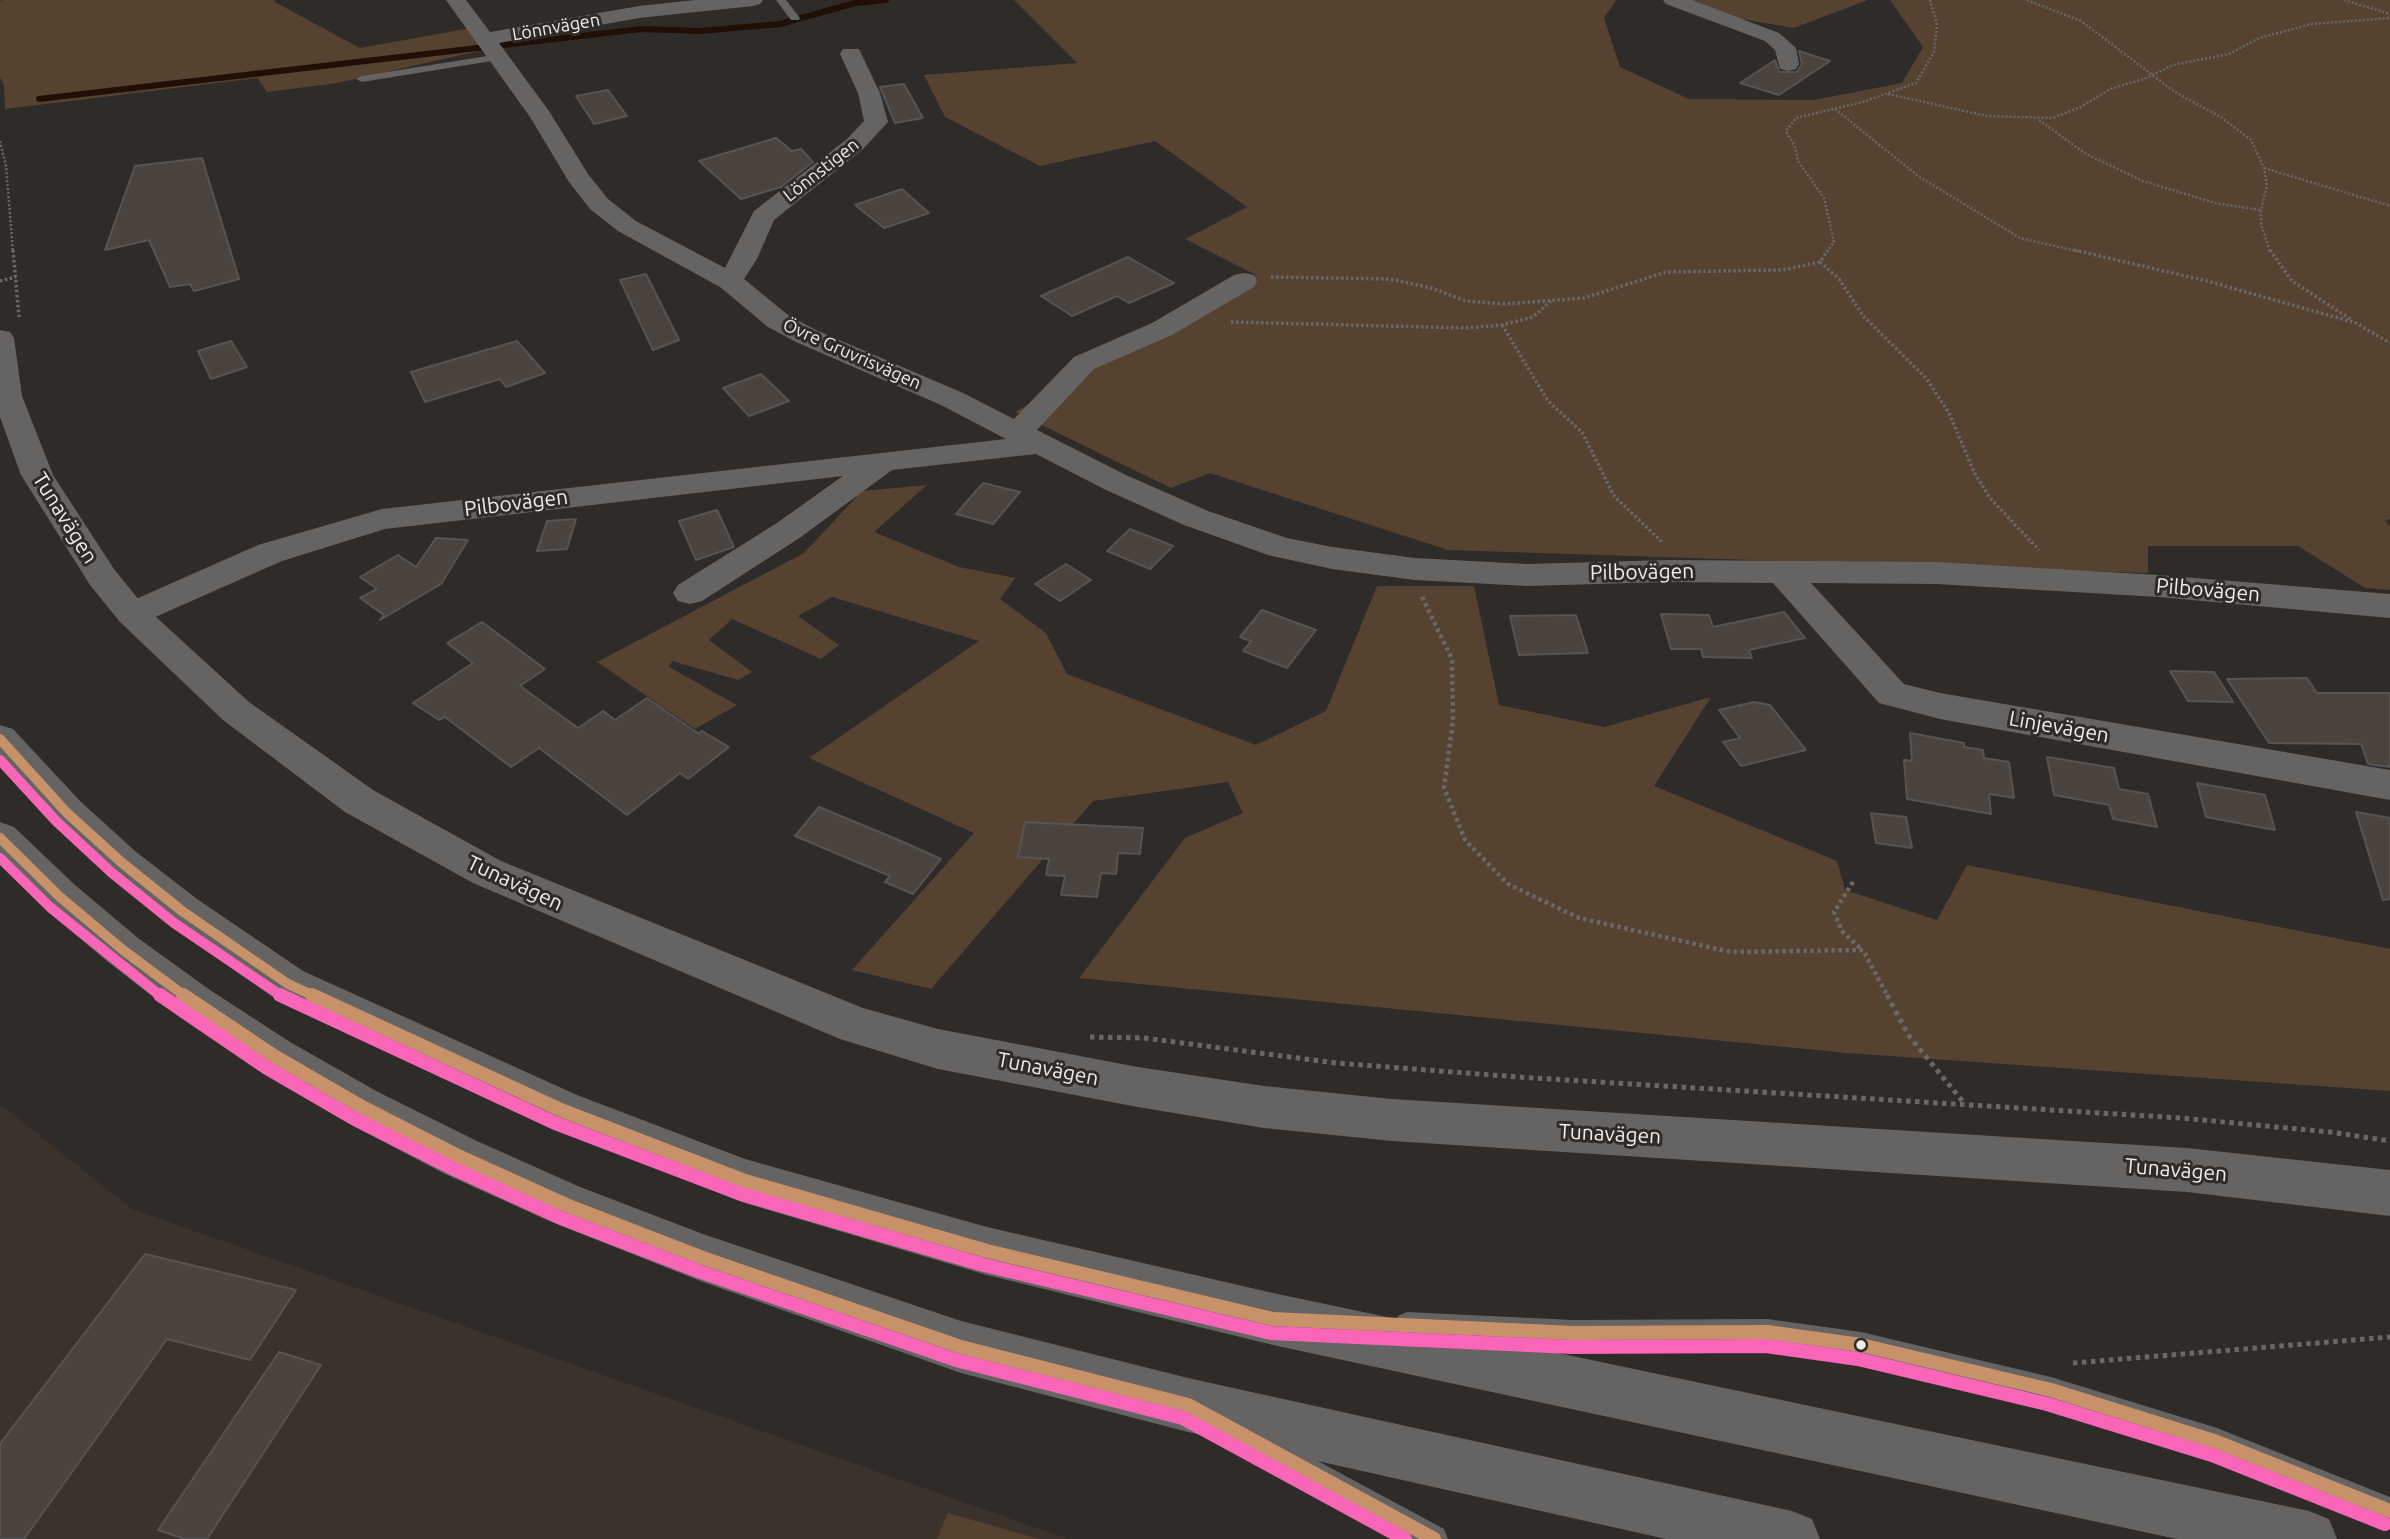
<!DOCTYPE html>
<html>
<head>
<meta charset="utf-8">
<style>
  body { margin:0 }
  canvas { display:block; background:#2e2b29 }
</style>
</head>
<body>
<canvas width="2390" height="1539"></canvas>
<script>
const c = document.querySelector('canvas').getContext('2d');
c.lineJoin = 'round';
function fillPath(path, color) {
  c.fillStyle = color;
  c.fill(path, 'evenodd');
}
function shape(rows) {
  const path = new Path2D();
  for (const r of rows) {
    path.moveTo(r[0], r[1]);
    for (let i = 2; i < r.length; i += 2) path.lineTo(r[i], r[i + 1]);
  }
  return path;
}
function strokePath(path, color, width, dash) {
  c.strokeStyle = color;
  c.lineWidth = width;
  c.lineCap = dash ? 'butt' : 'round';
  c.setLineDash(dash || []);
  c.stroke(path);
}
function label(font, color, halo, rows, align = 'center') {
  c.font = font + ' Ubuntu,sans-serif';
  c.lineWidth = 6;
  c.setLineDash([]);
  c.textBaseline = 'middle';
  c.strokeStyle = halo;
  c.fillStyle = color;
  for (const [text, x, y, turn = 0] of rows) {
    c.save();
    c.translate(x, y);
    c.rotate((+turn || 0) * Math.PI / 180);
    c.textAlign = isNaN(turn) ? turn : align;
    if (halo) c.strokeText(text, 0, 0);
    c.fillText(text, 0, 0);
    c.restore();
  }
}
fillPath(shape([
  [0,1104,132,1209,1068,1539,0,1539]
]), '#3a322b');
fillPath(shape([
  [3,0,276,0,273,1,360,48,471,28,480,39,479,51,337,83,267,92,257,78,5,109,4,85,0,77,0,1],
  [1014,0,1616,0,1604,18,1620,67,1689,99,1814,100,1902,83,1923,47,1890,0,2390,0,2390,519,2385,521,2390,526,2390,590,2365,588,2298,546,2148,546,2148,573,1448,550,1210,473,1171,488,1015,412,1256,275,1185,239,1247,207,1155,141,1040,166,945,117,924,75,1077,63],
  [1688,0,1868,0,1794,28,1724,16],
  [927,485,874,532,959,567,1015,578,1000,599,1046,633,1067,674,1256,745,1326,711,1377,586,1474,586,1499,705,1604,727,1711,697,1654,786,1837,861,1845,890,1937,920,1967,865,2390,949,2390,1091,1847,1053,1079,978,1185,838,1243,813,1228,782,1093,801,931,989,852,970,974,833,809,758,979,641,832,597,798,616,839,645,821,659,732,619,709,640,752,672,738,680,672,661,669,667,737,705,695,729,597,662,804,553,862,491],
  [948,1513,1039,1539,937,1539]
]), '#554230');
strokePath(shape([
  [39,99,641,29,700,31,780,24,855,3,886,0]
]), '#200f04', 6);
const building = shape([
  [1799,51,1830,61,1779,95,1740,83,1775,60,1779,72,1797,72,1802,64,1799,51],
  [904,84,923,118,895,123,880,87,904,84],
  [608,90,627,116,594,124,576,96,608,90],
  [776,138,792,151,801,149,813,162,781,187,741,199,699,161,776,138],
  [202,158,239,279,194,291,190,284,170,287,149,240,105,250,135,166,202,158],
  [902,189,929,213,884,228,855,205,902,189],
  [1128,257,1174,283,1129,303,1117,296,1072,316,1041,296,1128,257],
  [646,274,679,340,653,350,620,280,646,274],
  [231,341,247,367,211,379,198,351,231,341],
  [517,341,545,373,506,387,500,379,425,402,411,372,517,341],
  [761,374,789,401,749,416,723,388,761,374],
  [983,483,1020,492,993,524,956,514,983,483],
  [717,510,734,547,696,560,679,521,717,510],
  [576,519,567,549,537,551,547,521,576,519],
  [1130,529,1161,541,1173,546,1150,569,1107,551,1130,529],
  [436,538,468,540,441,584,380,620,384,615,360,598,377,589,360,577,398,555,416,567,436,538],
  [1066,564,1091,580,1060,601,1035,584,1066,564],
  [1262,610,1316,630,1287,668,1243,651,1251,641,1240,637,1262,610],
  [1784,612,1805,638,1749,650,1752,658,1703,657,1701,649,1671,649,1661,614,1709,615,1713,627,1784,612],
  [1576,615,1588,653,1519,655,1510,616,1576,615],
  [482,622,545,669,520,686,578,728,603,711,615,720,647,698,699,734,702,731,729,747,688,779,680,773,627,815,539,748,511,767,445,717,439,720,413,703,473,663,447,643,482,622],
  [2170,671,2214,672,2233,702,2188,701,2170,671],
  [2307,678,2317,693,2390,693,2390,767,2368,764,2361,744,2269,743,2227,679,2307,678],
  [1754,702,1770,705,1806,750,1741,766,1723,742,1740,738,1719,710,1754,702],
  [1910,733,1964,743,1964,747,1983,750,1984,758,2009,762,2014,798,1989,794,1991,814,1907,799,1904,760,1912,761,1910,733],
  [2047,757,2114,768,2119,789,2148,794,2157,827,2113,819,2109,805,2054,795,2047,757],
  [2197,783,2265,795,2275,830,2206,817,2197,783],
  [819,807,894,838,941,859,913,894,885,882,890,876,795,836,819,807],
  [2356,812,2390,818,2390,899,2383,900,2356,812],
  [1871,813,1906,817,1912,848,1876,843,1871,813],
  [1025,822,1143,828,1140,854,1118,853,1116,874,1101,873,1097,897,1061,895,1065,876,1046,875,1049,859,1018,857,1025,822],
  [145,1254,296,1290,250,1360,167,1339,24,1539,0,1539,0,1444,145,1254],
  [279,1352,321,1365,207,1539,185,1539,158,1530,279,1352]
]);
fillPath(building, '#4b443e');
strokePath(building, '#565452', 2);
strokePath(shape([
  [2027,0,2081,21,2175,92,2222,118,2251,140,2264,168,2267,186,2261,210,2261,224,2270,252],
  [2344,0,2390,14],
  [1888,94,1987,116,2052,118,2081,107,2110,89,2144,79,2173,65,2229,54,2259,38,2312,24,2390,18],
  [1835,109,1918,176,2020,238,2081,252],
  [2039,120,2086,154,2143,181,2215,203,2261,210],
  [0,141,6,166,13,252],
  [2264,168,2390,206],
  [1827,252,1834,242,1824,198,1798,161,1795,147,1786,131,1796,118,1863,102,1916,83,1934,52,1937,24,1930,0]
]), '#6a6867', 2.5, [2, 2]);
strokePath(shape([
  [13,250,19,317],
  [2074,250,2207,281,2356,323,2390,343],
  [2270,250,2292,281,2352,320],
  [1820,262,1839,279,1864,317,1926,378,1949,413,1974,472,1990,498,2039,550],
  [1271,277,1390,279,1431,288,1466,301,1505,304,1584,298,1666,272,1782,270,1820,262,1828,250],
  [0,281,16,277],
  [1231,322,1466,328,1502,325,1533,317,1551,301],
  [1502,325,1548,401,1582,432,1614,496,1662,542]
]), '#6a6867', 3.5, [2.5, 2.5]);
strokePath(shape([
  [1422,597,1452,659,1453,721,1444,788,1465,840,1508,884,1579,918,1731,952,1863,950,1888,997],
  [1853,882,1834,912,1842,931,1862,950]
]), '#6a6867', 4.5, [3.5, 3.5]);
strokePath(shape([
  [1887,995,1909,1036,1964,1103],
  [1090,1037,1144,1038,1336,1063,1518,1077,2181,1118,2330,1132,2390,1141],
  [2073,1363,2390,1337]
]), '#6a6867', 5, [4.5, 4.5]);
fillPath(shape([
  [776,0,786,0,800,18,799,20,791,20,776,0],
  [500,54,505,57,504,59,362,82,356,79,362,76,500,54],
  [1407,1312,1573,1320,1767,1319,1861,1332,2051,1377,2217,1428,2390,1497,2390,1525,2217,1456,2051,1403,1861,1358,1767,1345,1573,1346,1407,1338,1398,1334,1394,1325,1398,1316,1407,1312],
  [1251,1425,1444,1529,1448,1539,1406,1539,1241,1449,1237,1439,1241,1429,1251,1425]
]), '#656463');
fillPath(shape([
  [446,0,466,0,490,32,639,6,695,0,763,0,760,4,753,6,639,18,499,43,549,111,588,174,608,199,636,221,725,268,754,211,847,139,864,121,858,93,840,54,843,49,859,49,880,93,888,122,863,149,774,220,757,259,744,279,788,315,816,330,963,393,1014,419,1074,357,1152,323,1234,275,1244,273,1254,275,1257,281,1254,287,1172,335,1094,369,1037,430,1126,475,1208,511,1287,538,1332,547,1415,558,1527,564,1669,560,1936,562,2159,575,2390,594,2390,618,2159,597,1936,584,1811,583,1904,684,1940,693,2390,770,2390,800,1940,719,1879,703,1773,583,1669,582,1527,586,1415,580,1332,569,1268,555,1184,525,1104,489,1036,454,892,470,801,537,702,601,690,604,678,601,673,593,678,585,777,523,843,476,385,529,282,561,144,622,132,626,120,622,115,614,120,606,258,545,382,509,1006,439,941,405,796,342,768,327,720,287,618,231,590,209,569,182,530,117,446,0],
  [1663,0,1692,0,1779,33,1796,48,1799,64,1796,69,1788,71,1780,69,1775,50,1765,41,1666,4,1663,0]
]), '#656463');
fillPath(shape([
  [0,330,10,332,14,338,22,396,53,475,114,569,144,606,249,702,373,790,501,861,863,1008,938,1029,1138,1067,1264,1086,1392,1099,2187,1148,2390,1170,2390,1216,2187,1192,1392,1141,1264,1128,1138,1107,938,1069,840,1039,473,883,345,812,223,720,120,622,90,585,21,475,0,417,0,330]
]), '#656463');
fillPath(shape([
  [0,725,13,729,80,801,135,851,197,899,303,971,577,1095,745,1159,987,1227,1273,1293,2309,1511,2329,1519,2337,1539,2177,1539,1273,1345,987,1275,745,1203,545,1125,273,997,167,923,107,873,52,823,0,764,0,725],
  [0,822,14,827,75,885,138,938,210,990,290,1042,378,1092,477,1141,580,1187,703,1234,961,1321,1188,1378,1792,1511,1812,1519,1820,1539,1666,1539,1188,1432,961,1373,703,1282,549,1221,443,1173,346,1122,258,1070,178,1016,108,962,45,909,0,863,0,822]
]), '#656462');
strokePath(shape([
  [0,739,66,812,121,862,182,911,288,984,316,997],
  [0,838,60,897,123,950,186,997]
]), '#c7916a', 10);
strokePath(shape([
  [183,995,274,1056,362,1107,460,1157,566,1205,703,1258,961,1347,1188,1405,1434,1539],
  [312,995,561,1110,745,1181,987,1251,1273,1319,1573,1333,1767,1332,1861,1345,2051,1390,2217,1442,2390,1511]
]), '#c7916a', 14);
strokePath(shape([
  [0,760,56,821,112,873,174,923,283,997],
  [0,858,51,908,162,997]
]), '#fa66b7', 10);
strokePath(shape([
  [160,995,267,1068,355,1119,454,1169,561,1218,698,1271,956,1360,1183,1418,1405,1539],
  [280,995,555,1123,741,1194,984,1265,1271,1333,1572,1347,1766,1346,1858,1359,2047,1404,2212,1455,2385,1524]
]), '#fa66b7', 14);
for (const [x, y, r, color] of [
  [1861,1345,6,"#eeebe9"]
]) {
  const dot = new Path2D();
  dot.arc(x, y, r, 0, 2 * Math.PI);
  c.fillStyle = color;
  c.fill(dot);
  strokePath(dot, '#2f2b28', 2.5);
}
label('18px', '#eeebe9', '#2f2b28', [
  ["Lönnvägen",556,27,-10],
  ["Lönnstigen",821,170,-38],
  ["Övre Gruvrisvägen",852,354,24]
]);
label('21px', '#eeebe9', '#2f2b28', [
  ["Pilbovägen",516,503,-7],
  ["Tunavägen",65,518,58],
  ["Pilbovägen",1642,572,-1],
  ["Pilbovägen",2208,590,5],
  ["Linjevägen",2059,727,10],
  ["Tunavägen",515,883,25],
  ["Tunavägen",1048,1069,11],
  ["Tunavägen",1610,1134,3],
  ["Tunavägen",2176,1170,5]
]);
</script>
</body>
</html>
